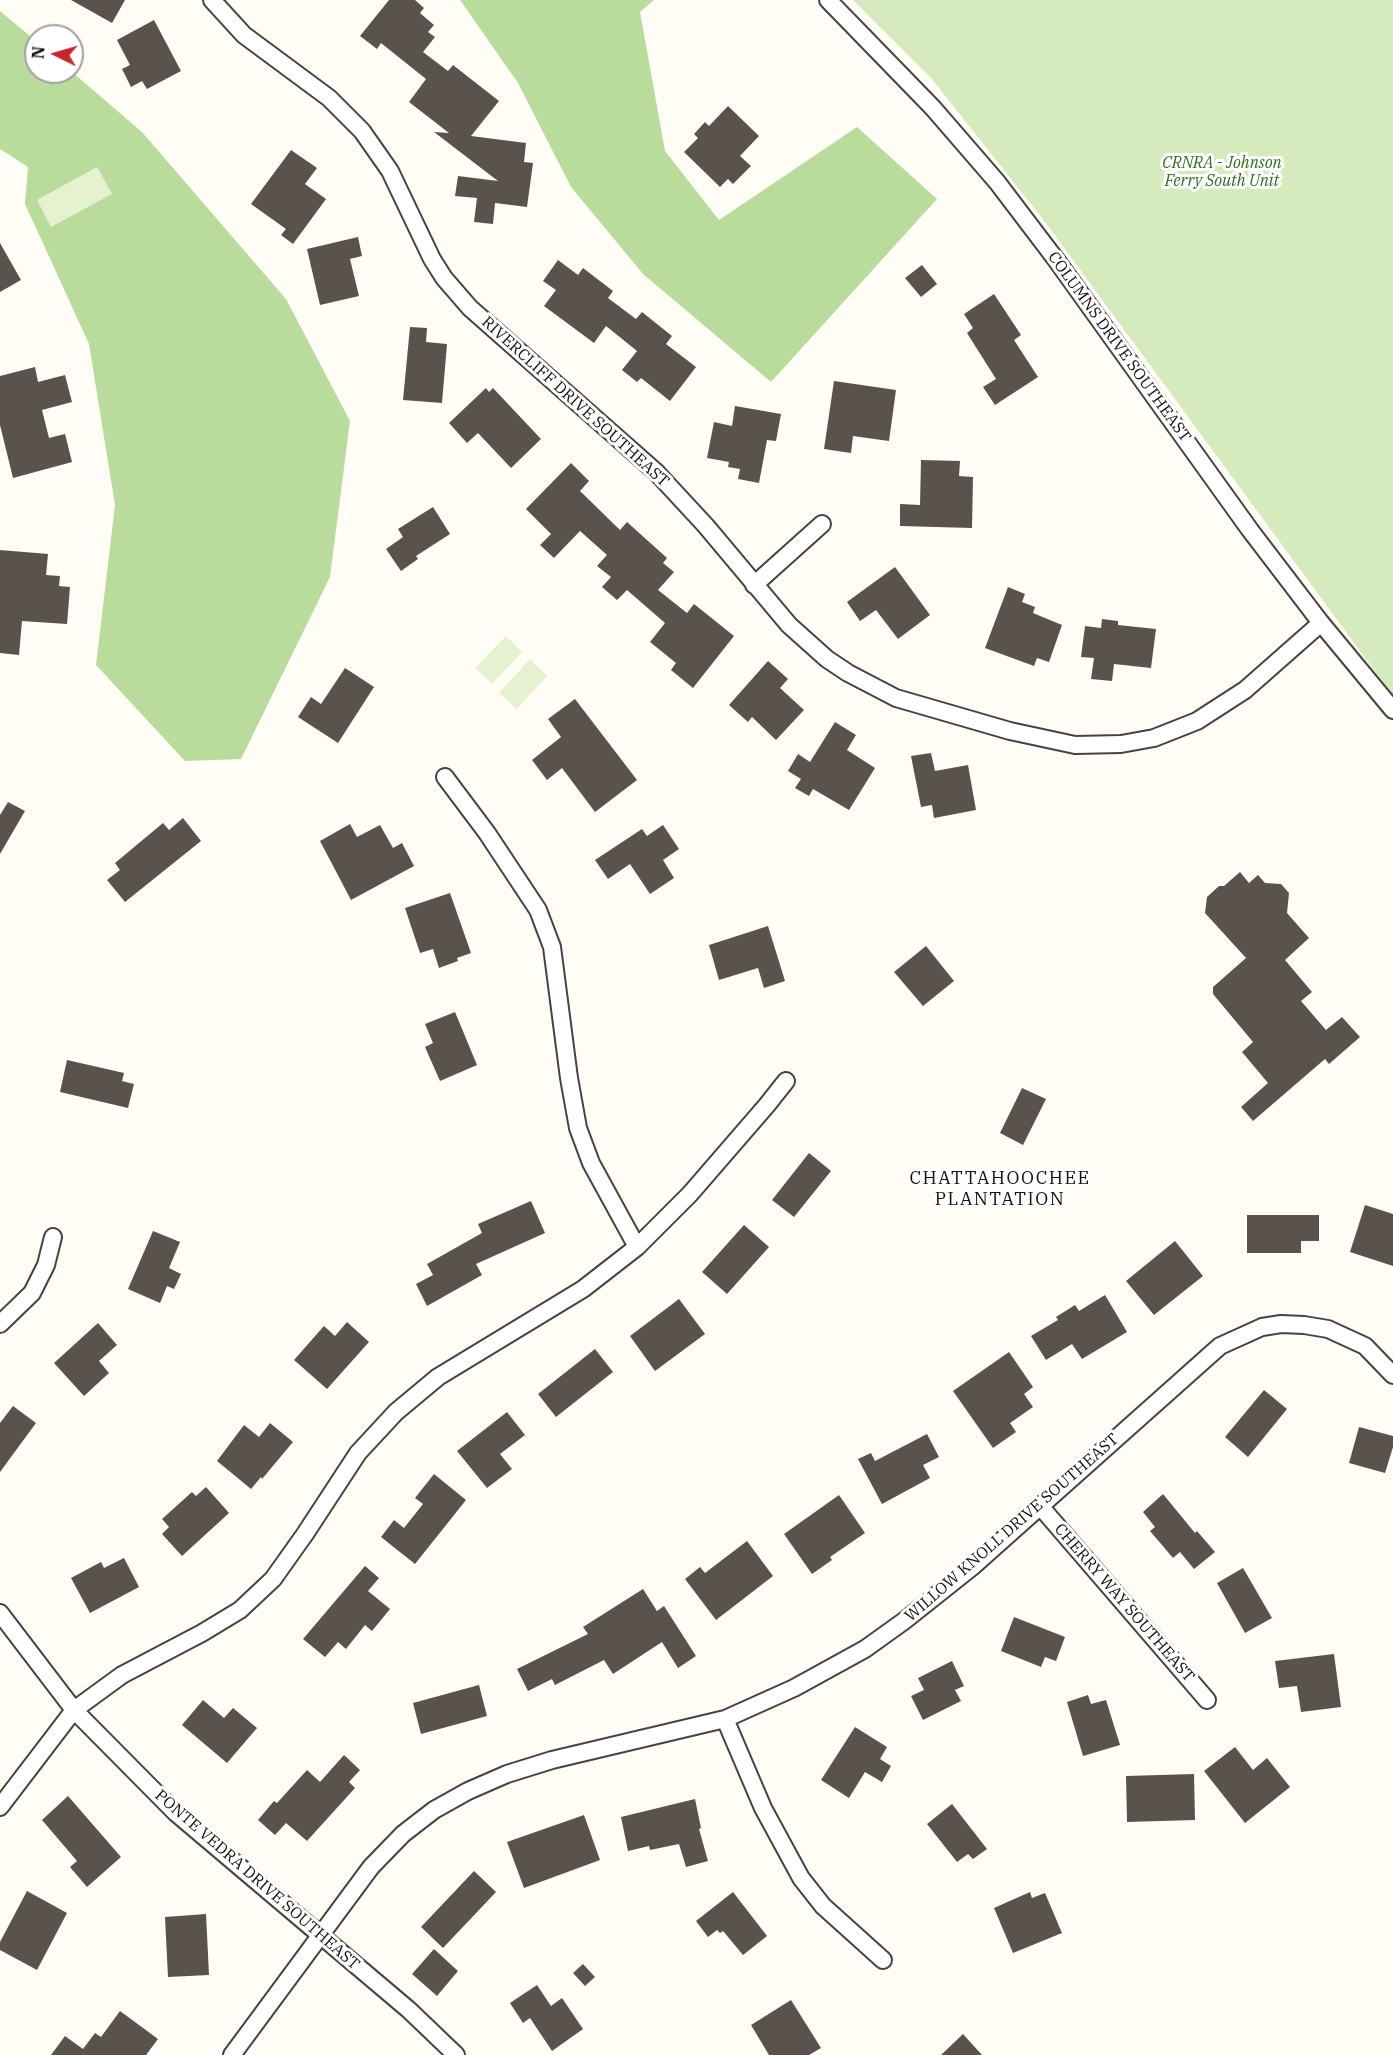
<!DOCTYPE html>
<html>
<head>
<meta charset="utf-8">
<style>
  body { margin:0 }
  #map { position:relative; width:1393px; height:2055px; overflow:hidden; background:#fffdf5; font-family:"IBM Plex Serif",serif }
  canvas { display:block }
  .north { position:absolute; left:24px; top:24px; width:60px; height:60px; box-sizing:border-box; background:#fff; border:2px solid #a0a0a0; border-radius:50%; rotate:275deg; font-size:16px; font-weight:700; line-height:24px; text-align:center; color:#111 }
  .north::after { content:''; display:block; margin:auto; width:21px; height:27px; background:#c4262e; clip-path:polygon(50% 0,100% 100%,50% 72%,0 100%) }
</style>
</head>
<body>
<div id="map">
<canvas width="1393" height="2055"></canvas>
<div class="north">N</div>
</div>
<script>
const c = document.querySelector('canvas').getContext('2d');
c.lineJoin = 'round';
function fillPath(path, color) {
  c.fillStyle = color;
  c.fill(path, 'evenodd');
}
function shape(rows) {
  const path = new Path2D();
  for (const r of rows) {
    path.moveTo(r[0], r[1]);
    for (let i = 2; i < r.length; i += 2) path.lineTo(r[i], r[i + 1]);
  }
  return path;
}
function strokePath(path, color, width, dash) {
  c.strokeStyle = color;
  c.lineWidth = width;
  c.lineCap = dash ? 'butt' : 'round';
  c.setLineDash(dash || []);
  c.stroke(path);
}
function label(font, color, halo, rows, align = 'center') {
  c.font = font + ' "IBM Plex Serif",serif';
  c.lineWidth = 6;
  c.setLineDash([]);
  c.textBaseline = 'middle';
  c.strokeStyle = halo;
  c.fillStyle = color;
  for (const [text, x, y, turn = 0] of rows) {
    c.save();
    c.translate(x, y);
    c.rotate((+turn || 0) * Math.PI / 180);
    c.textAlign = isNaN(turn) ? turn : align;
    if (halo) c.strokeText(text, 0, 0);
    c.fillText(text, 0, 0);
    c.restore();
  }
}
fillPath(shape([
  [853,0,1393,0,1393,696,1042,218,931,78]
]), '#d5ebbd');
fillPath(shape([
  [460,0,654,0,640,12,665,151,719,220,857,127,937,199,771,382,643,274,571,187,518,83],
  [0,11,36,41,36,72,72,72,142,132,286,299,350,421,330,577,241,759,185,761,96,665,115,505,89,344,25,204,28,167,0,149]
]), '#b9dc9c');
fillPath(shape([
  [97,167,112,194,51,227,37,200],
  [506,636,522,652,492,684,475,668],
  [530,659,547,676,517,709,499,693]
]), '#e6f2cf');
fillPath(shape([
  [71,0,125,0,112,23],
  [389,0,415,0,424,8,420,13,434,25,428,32,435,37,423,52,448,71,453,65,499,101,471,136,526,143,524,162,533,163,527,207,495,203,493,224,474,222,477,198,455,196,458,176,498,181,434,132,449,133,409,102,426,79,381,43,377,49,360,36],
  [154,20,181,71,147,89,142,81,131,87,122,69,130,65,117,40],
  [728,106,759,136,740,156,751,166,733,184,728,179,720,187,684,152,698,138,694,134,705,122,709,126],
  [291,150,317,168,305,184,326,199,293,244,281,235,286,229,251,204],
  [358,237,362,256,350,259,359,296,320,305,307,249],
  [0,243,21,280,0,292],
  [558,260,578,275,583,268,613,291,608,298,636,319,642,312,672,336,666,344,696,367,670,401,641,378,637,382,622,370,637,351,606,326,594,343,544,306,556,290,543,281],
  [922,265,937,284,921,297,905,278],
  [994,294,1021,335,1014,340,1038,377,995,405,983,387,996,379,967,333,973,328,964,314],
  [410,327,427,328,426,342,447,344,442,403,403,400],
  [35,367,38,382,65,375,72,402,42,410,49,438,65,434,72,462,13,478,0,425,0,376],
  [834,381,896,390,889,441,853,436,851,453,824,449],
  [486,388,489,392,493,388,541,439,511,468,478,433,467,443,449,423],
  [735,406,781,414,776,441,767,440,759,483,738,479,740,469,728,467,729,462,707,458,714,422,732,426],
  [921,460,960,461,959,476,973,477,972,528,900,526,900,504,920,505],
  [571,463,589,481,580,491,620,530,627,522,667,558,663,563,674,572,658,590,687,613,694,604,734,636,693,688,671,670,676,663,650,642,665,623,627,590,617,600,602,587,611,577,597,566,607,555,580,531,554,558,540,545,551,534,526,509],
  [433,507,450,534,416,556,418,559,401,571,386,549,403,537,398,529],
  [0,550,48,554,46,575,60,576,59,586,70,587,67,624,22,621,19,655,0,653],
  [895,567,930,615,898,639,876,610,860,621,847,602],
  [1008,587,1025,594,1022,602,1035,607,1033,613,1062,625,1049,662,1037,658,1034,666,985,648],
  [1102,619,1118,621,1118,625,1156,629,1151,668,1114,664,1112,681,1091,679,1094,658,1081,657,1085,626,1101,628],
  [768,661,788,679,780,688,804,710,776,740,752,717,748,722,729,705],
  [345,668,374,687,338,743,298,717,311,697,321,704],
  [575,699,637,780,595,812,562,768,547,780,532,760,561,737,548,719],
  [835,722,856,735,847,750,875,768,849,810,813,789,809,796,795,788,801,779,788,771,798,754,810,762],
  [931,753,935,771,968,765,976,810,934,818,932,805,921,807,911,756],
  [8,802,25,811,0,854,0,815],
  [183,818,201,841,125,902,107,880,120,870,115,863,163,823,169,830],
  [350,824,357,837,380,825,393,848,402,843,414,866,351,900,320,841],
  [663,825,679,849,663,860,674,878,650,894,630,864,608,879,595,860,642,829,647,836],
  [1240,872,1249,883,1258,875,1265,883,1281,884,1289,893,1287,913,1309,938,1285,960,1312,992,1301,1001,1326,1030,1342,1017,1360,1037,1329,1064,1325,1059,1253,1121,1241,1107,1268,1083,1242,1052,1253,1042,1213,994,1213,987,1246,958,1205,913,1207,897,1219,886,1224,886],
  [450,893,471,953,457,958,458,961,439,968,433,949,420,953,405,908],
  [768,926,785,981,764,988,758,968,719,980,709,945],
  [926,946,954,981,923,1006,894,972],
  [455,1012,477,1065,440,1081,425,1047,433,1043,425,1024],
  [67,1060,124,1073,122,1081,134,1084,128,1108,60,1092],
  [1022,1088,1046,1099,1023,1145,1000,1133],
  [809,1153,831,1171,794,1217,772,1200],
  [531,1201,545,1233,476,1264,482,1275,427,1306,416,1284,433,1275,427,1264,482,1233,478,1224],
  [1365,1205,1393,1214,1393,1266,1350,1252],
  [1247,1215,1319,1215,1319,1241,1301,1241,1301,1253,1247,1253],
  [744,1225,769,1247,727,1294,702,1272],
  [153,1231,180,1242,169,1268,181,1274,174,1289,167,1286,160,1303,128,1289],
  [1175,1241,1203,1276,1154,1315,1126,1281],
  [1105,1295,1127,1332,1082,1359,1072,1344,1046,1360,1031,1336,1058,1320,1056,1317,1075,1305,1079,1311],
  [679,1299,705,1334,655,1371,630,1336],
  [347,1322,369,1342,327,1389,294,1360,324,1326,335,1336],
  [98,1323,117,1345,99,1361,109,1373,84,1396,54,1363],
  [595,1349,613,1372,556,1417,538,1394],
  [1009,1352,1033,1387,1024,1394,1033,1407,1010,1423,1016,1432,993,1448,953,1391],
  [1264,1390,1287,1409,1248,1457,1225,1437],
  [13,1406,36,1423,0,1472,0,1423],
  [507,1412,525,1435,500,1454,512,1469,487,1488,457,1451],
  [270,1423,293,1442,262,1479,261,1477,251,1489,217,1461,244,1425,259,1437],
  [1359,1427,1393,1436,1393,1447,1385,1473,1349,1463],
  [927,1434,939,1457,923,1465,930,1478,882,1504,858,1459,871,1453,875,1461],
  [434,1474,466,1500,415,1564,381,1537,394,1520,404,1528,423,1504,415,1498],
  [206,1487,229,1513,182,1556,162,1534,169,1527,162,1519,192,1492,196,1496],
  [1163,1494,1195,1533,1197,1531,1215,1552,1194,1569,1180,1552,1173,1558,1150,1531,1155,1527,1143,1512],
  [839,1495,865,1533,830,1557,832,1560,812,1574,784,1534],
  [747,1541,773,1576,716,1620,685,1579,700,1567,705,1573],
  [124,1558,139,1587,90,1613,71,1578,101,1562,104,1568],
  [365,1566,379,1578,368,1591,390,1609,372,1631,365,1625,346,1649,338,1642,325,1657,303,1639],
  [1243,1568,1272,1618,1245,1633,1217,1583],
  [643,1589,657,1611,664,1606,696,1656,678,1668,662,1642,613,1674,604,1660,555,1685,552,1679,528,1691,517,1669,588,1634,583,1627],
  [1014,1617,1065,1637,1056,1661,1045,1657,1041,1667,1001,1651],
  [1334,1654,1341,1707,1301,1712,1297,1686,1279,1688,1275,1661],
  [952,1661,964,1686,955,1690,961,1701,923,1720,911,1696,924,1690,918,1678],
  [479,1685,487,1716,421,1734,413,1703],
  [1088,1695,1091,1704,1106,1700,1120,1745,1083,1756,1067,1702],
  [203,1700,224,1718,233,1708,257,1728,227,1763,182,1725],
  [855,1727,887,1747,880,1759,891,1766,882,1782,865,1772,849,1798,821,1780],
  [1235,1747,1253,1770,1267,1758,1290,1787,1245,1823,1204,1771],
  [344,1755,360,1770,349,1782,355,1788,307,1841,286,1823,275,1835,258,1820,274,1801,277,1803,307,1770,320,1782],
  [1194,1774,1195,1820,1127,1822,1126,1776],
  [68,1796,121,1857,87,1887,70,1867,77,1861,42,1820],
  [695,1799,701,1828,699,1829,708,1861,686,1867,679,1844,650,1850,649,1846,628,1851,621,1817],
  [952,1804,987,1849,973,1859,968,1854,957,1862,927,1824],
  [584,1815,600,1860,524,1888,507,1842],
  [474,1871,496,1892,443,1948,421,1927],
  [27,1891,67,1913,37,1970,0,1950,0,1942],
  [733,1892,767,1936,743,1955,723,1931,720,1933,717,1930,708,1937,696,1921],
  [1030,1892,1032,1898,1045,1893,1062,1933,1013,1953,994,1908],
  [206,1914,209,1975,168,1977,165,1917],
  [434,1949,458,1971,437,1996,412,1974],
  [583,1964,595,1977,585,1986,573,1973],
  [537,1985,551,2006,562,1998,583,2029,552,2051,530,2018,523,2023,510,2003],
  [791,2000,821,2048,809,2055,769,2055,751,2025],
  [120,2011,158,2039,146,2055,51,2055,65,2036,83,2049,95,2033,101,2037],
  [963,2034,982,2055,941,2055]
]), '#5a524d');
const street = shape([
  [212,0,244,35,329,98,362,131,390,171,432,259,444,278,470,308,656,472,706,526,789,625,827,659,848,673,896,698,1010,731,1075,745,1121,744,1154,738,1197,721,1245,690,1321,623],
  [828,0,933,108,997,182,1057,261,1250,530,1321,623,1393,710],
  [754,585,822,524],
  [445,777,487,833,538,910,552,947,569,1078,578,1128,591,1163,637,1247],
  [0,1324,32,1293,46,1265,53,1237],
  [1040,1506,1207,1700],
  [0,1613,74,1710,176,1813,409,2010,456,2055],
  [725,1719,763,1808,801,1878,823,1906,883,1960],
  [0,1807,74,1710,122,1675,202,1633,240,1610,273,1579,305,1534,358,1453,396,1412,438,1377,583,1289,637,1247,690,1194,767,1105,786,1081],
  [232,2055,371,1867,403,1834,434,1810,468,1791,507,1774,552,1760,725,1719,794,1688,865,1649,904,1621,972,1567,1220,1346,1262,1327,1281,1324,1304,1325,1328,1329,1365,1346,1393,1375]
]);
strokePath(street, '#444', 20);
strokePath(street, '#fff', 16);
label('italic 16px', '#2f6b1f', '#fff', [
  ["CRNRA - Johnson",1222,163],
  ["Ferry South Unit",1222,181]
]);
label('16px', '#111', '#fff', [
  ["COLUMNS DRIVE SOUTHEAST",1119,347,54],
  ["RIVERCLIFF DRIVE SOUTHEAST",575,402,42],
  ["WILLOW KNOLL DRIVE SOUTHEAST",1012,1528,-41],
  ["CHERRY WAY SOUTHEAST",1124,1603,49],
  ["PONTE VEDRA DRIVE SOUTHEAST",257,1880,41]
]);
c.letterSpacing = '1.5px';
label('18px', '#111', '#fff', [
  ["CHATTAHOOCHEE",1000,1179],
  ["PLANTATION",1000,1200]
]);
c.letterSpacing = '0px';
</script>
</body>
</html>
